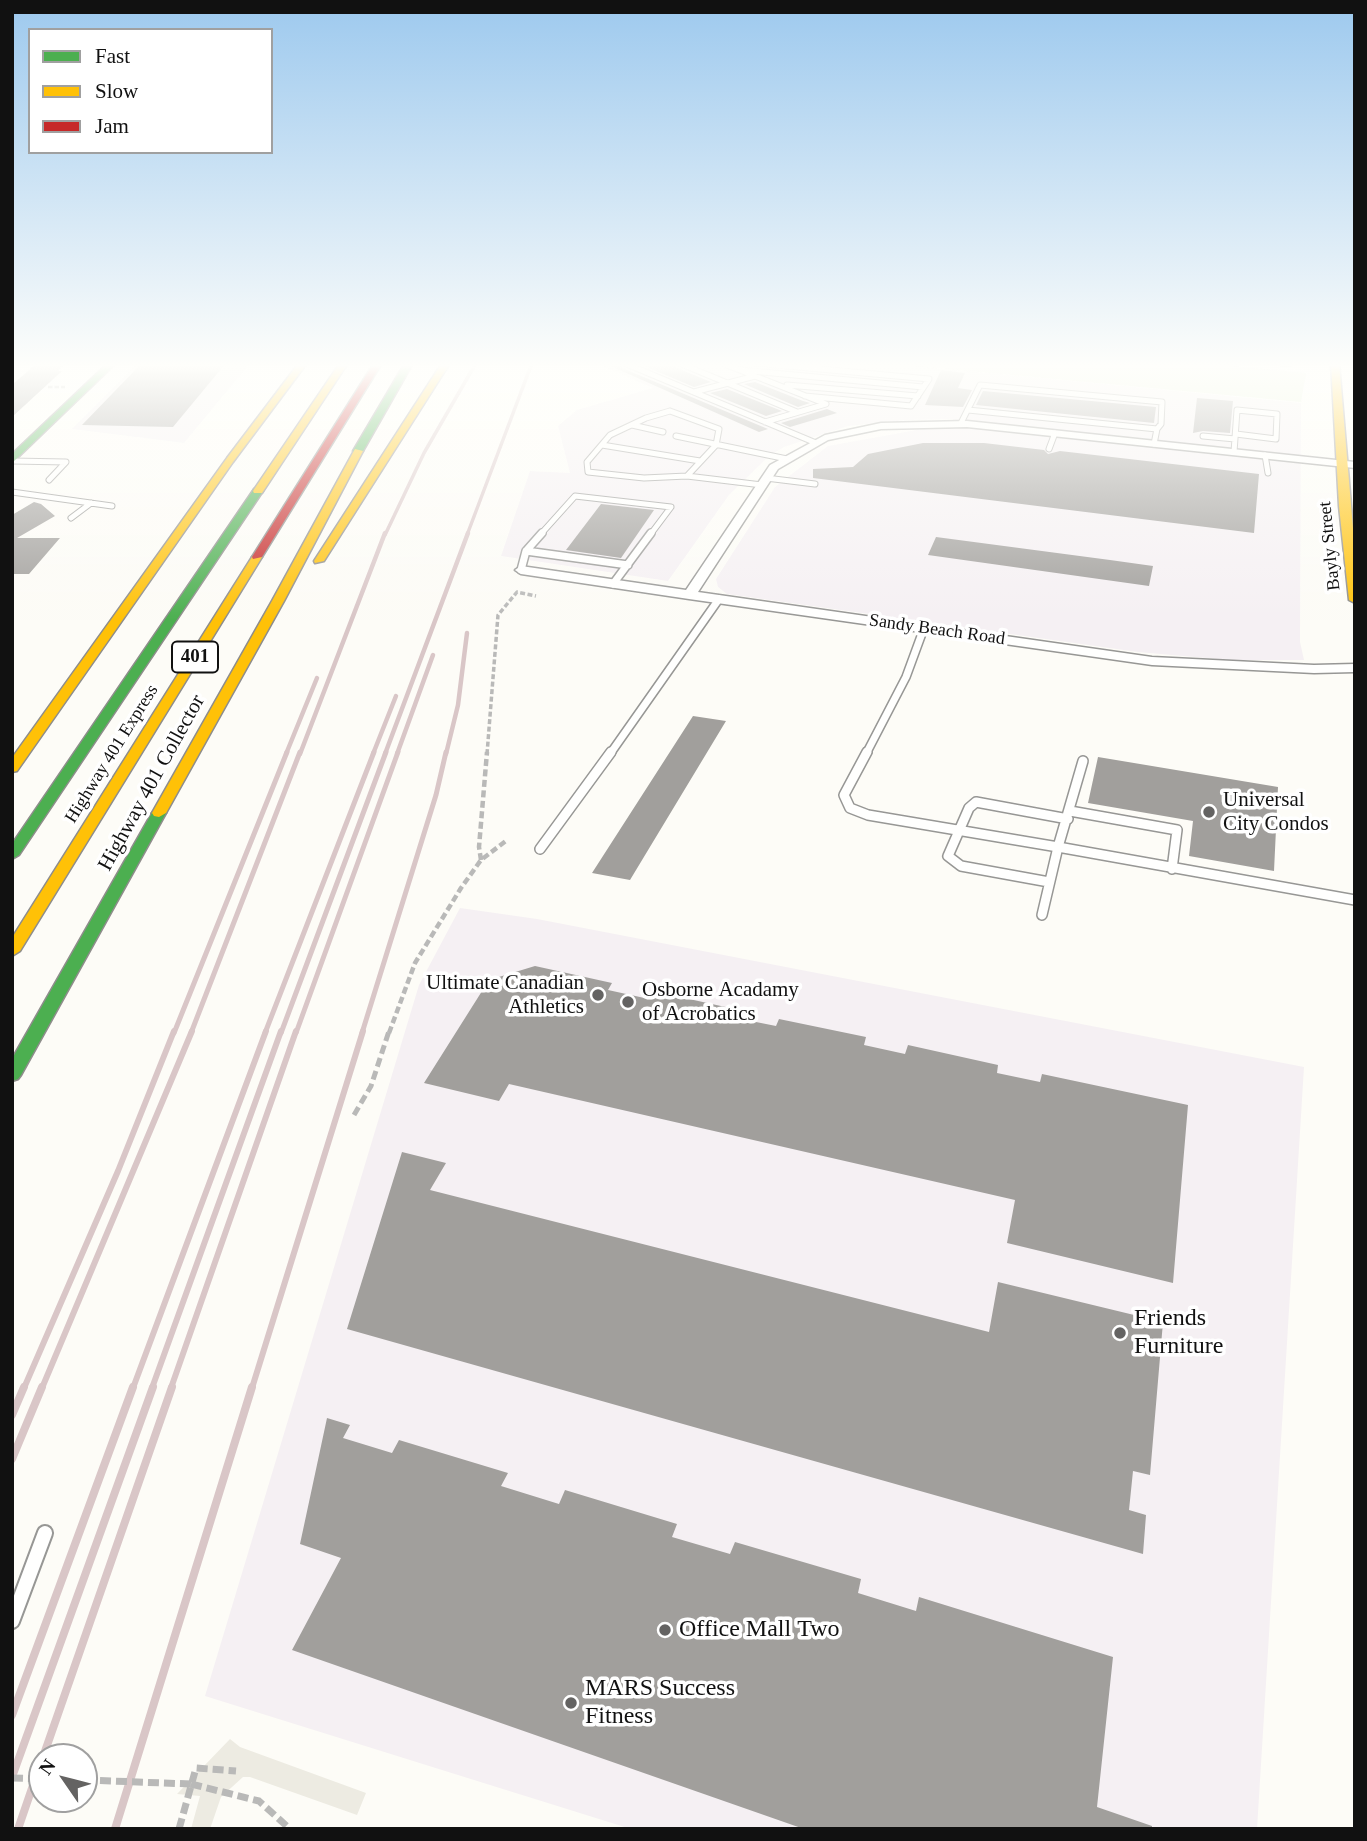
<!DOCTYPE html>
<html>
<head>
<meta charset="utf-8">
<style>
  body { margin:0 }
  #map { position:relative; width:1367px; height:1841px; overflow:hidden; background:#fdfcf7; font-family:"Times New Roman",serif }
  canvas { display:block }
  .frame { position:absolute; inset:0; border:14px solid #111; pointer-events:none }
  .legend { position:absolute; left:28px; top:28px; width:245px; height:126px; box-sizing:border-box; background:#fff; border:2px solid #a0a0a0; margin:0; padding:9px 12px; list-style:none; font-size:21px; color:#111 }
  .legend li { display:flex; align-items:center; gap:14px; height:35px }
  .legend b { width:35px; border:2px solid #a0a0a0 }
  .north { position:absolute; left:28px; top:1743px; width:70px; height:70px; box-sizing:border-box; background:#fff; border:2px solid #a0a0a0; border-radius:50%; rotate:305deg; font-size:19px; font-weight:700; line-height:28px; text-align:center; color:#111 }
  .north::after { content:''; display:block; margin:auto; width:24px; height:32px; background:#646362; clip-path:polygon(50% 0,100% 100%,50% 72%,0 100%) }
</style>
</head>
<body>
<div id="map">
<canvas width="1367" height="1841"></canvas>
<div class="frame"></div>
<ul class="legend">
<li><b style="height:9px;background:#4caf50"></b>Fast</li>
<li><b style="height:9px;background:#ffc107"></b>Slow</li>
<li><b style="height:9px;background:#c62828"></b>Jam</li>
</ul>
<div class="north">N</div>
</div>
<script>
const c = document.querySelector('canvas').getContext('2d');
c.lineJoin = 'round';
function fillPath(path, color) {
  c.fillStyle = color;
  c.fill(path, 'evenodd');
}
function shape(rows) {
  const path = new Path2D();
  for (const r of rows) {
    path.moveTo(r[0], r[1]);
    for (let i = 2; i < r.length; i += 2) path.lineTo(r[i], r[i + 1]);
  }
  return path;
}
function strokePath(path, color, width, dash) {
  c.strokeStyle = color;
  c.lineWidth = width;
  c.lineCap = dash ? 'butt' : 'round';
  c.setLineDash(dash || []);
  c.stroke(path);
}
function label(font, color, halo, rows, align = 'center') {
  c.font = font + ' "Times New Roman",serif';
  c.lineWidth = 7;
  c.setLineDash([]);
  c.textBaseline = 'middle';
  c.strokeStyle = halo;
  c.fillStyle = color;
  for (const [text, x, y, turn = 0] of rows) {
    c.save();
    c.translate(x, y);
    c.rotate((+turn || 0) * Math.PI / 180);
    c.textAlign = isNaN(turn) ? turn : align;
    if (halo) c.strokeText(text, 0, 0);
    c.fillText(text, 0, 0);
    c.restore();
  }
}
fillPath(shape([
  [138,363,250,363,184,443,72,429],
  [597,363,883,363,1301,403,1300,642,1304,660,1229,660,1138,652,727,594,718,587,716,579,775,487,828,446,922,429,953,428,953,419,906,420,848,426,784,447,769,456,729,495,668,581,501,556,530,471,570,473,558,426,577,410,653,388],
  [460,908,537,919,1304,1067,1257,1829,631,1829,205,1696,419,985]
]), '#f5f0f3');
fillPath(shape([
  [883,363,1199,363,1306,373,1301,402]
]), '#e7f3d7');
fillPath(shape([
  [230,1739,240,1747,366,1793,357,1815,250,1777,243,1777,221,1797,210,1829,191,1829,200,1796,177,1794]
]), '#edebe2');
fillPath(shape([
  [142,363,226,363,173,427,82,425],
  [604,363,619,363,622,368,768,429,759,432],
  [637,363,674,363,677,368,711,382,694,387],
  [36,364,65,364,58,371,62,371,12,417,12,385],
  [941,370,965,373,958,388,972,390,963,407,925,405],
  [755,382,803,401,810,403,798,407,744,384],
  [727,389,782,411,766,416,710,393],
  [983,391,1156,407,1154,423,976,405],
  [1197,398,1233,401,1230,433,1203,431,1193,433],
  [827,409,837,413,790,427,781,423],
  [923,443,984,443,1044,450,1048,454,1060,451,1259,474,1254,533,813,478,813,469,853,467,868,454],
  [34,502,41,504,55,516,17,538,60,538,29,574,12,574,12,515],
  [601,504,654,510,621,558,566,550],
  [936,537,1110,560,1153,566,1149,586,928,555],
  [693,716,726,721,630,880,592,873],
  [1098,757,1278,787,1274,871,1189,856,1193,821,1088,803],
  [535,966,612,983,608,990,649,999,653,991,739,1010,736,1018,776,1026,779,1019,866,1037,864,1045,905,1054,908,1045,998,1065,997,1073,1040,1082,1042,1074,1188,1105,1173,1283,1007,1243,1015,1200,509,1084,499,1101,424,1083,489,980],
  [402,1152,446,1163,430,1190,989,1332,998,1282,1163,1322,1150,1475,1133,1471,1129,1510,1146,1515,1143,1554,347,1329],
  [327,1418,350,1425,343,1438,392,1453,399,1440,508,1473,501,1486,559,1504,565,1490,677,1524,672,1537,730,1554,735,1542,861,1579,858,1593,916,1611,919,1597,1113,1657,1097,1807,1152,1826,1152,1829,804,1829,292,1650,341,1558,300,1544]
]), '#a19f9c');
const laneFar3 = shape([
  [624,363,816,443],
  [679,363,797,412],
  [722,363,826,404,765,422],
  [755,363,929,379,911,406,805,396],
  [1281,363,1291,363],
  [741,370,923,387],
  [787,385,918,396],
  [694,392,755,376],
  [968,410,1157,429],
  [670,411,719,429,716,445,687,476,644,478,588,472,587,462,610,435,646,418,670,411],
  [961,423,980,385,1162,402,1161,424,1157,429,1154,444],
  [632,425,663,432],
  [676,436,787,459],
  [1203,436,1235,439],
  [602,445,700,461],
  [1049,449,1055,433],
  [1234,452,1237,410,1277,414,1276,439,1236,434],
  [1265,455,1268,473],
  [12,461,66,462,49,480],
  [687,476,762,485],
  [766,478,815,484],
  [12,492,112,506],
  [71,518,91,503],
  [540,535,575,496,671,507,650,535]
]);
const laneFar2 = shape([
  [526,551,628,565],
  [521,570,526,551,542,533],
  [613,584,651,533],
  [610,754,719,599],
  [866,754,906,677,924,628]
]);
const laneFar1 = shape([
  [867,752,844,795,850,808,868,815,1058,847,1042,915],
  [1083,761,1058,847,1355,900],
  [1070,811,1177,830,1172,869],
  [540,849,611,752],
  [1049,882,961,866,948,856,969,808,976,802,1068,819]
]);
const lane = shape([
  [12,1621,45,1533]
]);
const street = shape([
  [967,421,1355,462,1355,468,967,427,881,429,828,440,778,469,698,592,1152,657,1314,665,1355,664,1355,672,1314,673,1152,665,689,599,521,574,515,570,521,566,686,590,770,465,825,435,881,423,967,421]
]);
const fast = shape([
  [108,363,116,363,12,463,12,454,108,363],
  [405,363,413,363,363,451,355,453,353,451,405,363],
  [254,489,263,491,19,855,12,859,12,844,254,489],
  [159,809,166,813,21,1075,18,1079,12,1081,12,1059,152,813,159,809]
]);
const slow = shape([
  [299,363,307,363,233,462,17,771,12,772,12,758,227,458,299,363],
  [340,363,348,363,262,493,254,493,253,491,340,363],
  [442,363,450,363,324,561,315,563,314,561,442,363],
  [1331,363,1339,363,1355,552,1355,603,1349,600,1339,506,1331,363],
  [355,449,363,451,284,601,166,813,159,817,154,816,152,813,272,601,355,449],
  [257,554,262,557,20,951,12,956,12,938,252,557,257,554]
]);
const jam = shape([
  [374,363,382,363,262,557,253,559,252,557,374,363]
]);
strokePath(laneFar3, '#979795', 7);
strokePath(laneFar2, '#979795', 10);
strokePath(laneFar1, '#979795', 12);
strokePath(lane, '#979795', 18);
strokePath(street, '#979795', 3);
strokePath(fast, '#8e8d8b', 3);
strokePath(slow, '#8e8d8b', 3);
strokePath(jam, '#8e8d8b', 3);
strokePath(shape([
  [48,387,65,387]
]), '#b9b9b8', 2.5, [4.5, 2]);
strokePath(shape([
  [487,754,498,615,517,592,536,596]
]), '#b9b9b8', 3.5, [5, 2.5]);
strokePath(shape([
  [481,860,479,847,487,752],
  [389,1033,415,963,461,888,481,860,507,840]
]), '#b9b9b8', 4.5, [7, 3.5]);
strokePath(shape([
  [354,1115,371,1086,389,1031]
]), '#b9b9b8', 5, [9, 4.5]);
strokePath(shape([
  [191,1784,259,1801,290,1829],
  [179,1829,196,1768,236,1771]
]), '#b9b9b8', 7, [11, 5]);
strokePath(laneFar3, '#fffffe', 5);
strokePath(laneFar2, '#fffffe', 7);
strokePath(laneFar1, '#fffffe', 9);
strokePath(lane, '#fffffe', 14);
fillPath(street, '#fffffe');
fillPath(fast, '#4caf50');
fillPath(slow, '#ffc107');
fillPath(jam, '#c62828');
strokePath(shape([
  [385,535,424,453,476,363],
  [467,535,532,363]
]), '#d9c6c7', 3.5);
strokePath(shape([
  [286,754,317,678],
  [300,754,385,533],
  [373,754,396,696],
  [385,754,468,533],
  [397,754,433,655],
  [446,754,458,705,467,633]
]), '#d9c6c7', 4.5);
strokePath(shape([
  [174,1033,287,752],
  [191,1033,300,752],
  [265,1033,374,752],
  [281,1033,386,752],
  [296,1033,398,752],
  [362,1033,436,795,446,752]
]), '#d9c6c7', 5);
strokePath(shape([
  [24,1388,118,1171,174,1031],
  [42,1388,192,1031],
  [133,1388,266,1031],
  [152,1388,281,1031],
  [171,1388,296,1031],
  [252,1388,363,1031]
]), '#d9c6c7', 6);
strokePath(shape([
  [12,1415,24,1387],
  [12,1459,42,1387],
  [12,1715,133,1387],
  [43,1757,172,1387],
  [12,1777,153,1387],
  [18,1829,42,1759],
  [115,1829,252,1387]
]), '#d9c6c7', 8);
strokePath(shape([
  [12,1778,42,1779],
  [84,1780,191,1784]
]), '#b9b9b8', 7, [11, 5]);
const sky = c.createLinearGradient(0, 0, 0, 620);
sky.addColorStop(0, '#9dc9ee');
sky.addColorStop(0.59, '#fefefb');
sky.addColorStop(1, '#fefefb00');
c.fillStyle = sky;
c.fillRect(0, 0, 1367, 620);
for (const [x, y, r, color] of [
  [1209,812,7,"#646362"],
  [598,995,7,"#646362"],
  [628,1002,7,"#646362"],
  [1120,1333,7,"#646362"],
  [665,1630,7,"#646362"],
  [571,1703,7,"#646362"]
]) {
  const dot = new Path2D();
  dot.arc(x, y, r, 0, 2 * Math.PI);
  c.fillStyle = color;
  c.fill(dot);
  strokePath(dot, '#fff', 2.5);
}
label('18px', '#111', '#fff', [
  ["Bayly Street",1330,546,-96],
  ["Sandy Beach Road",937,630,8],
  ["Highway 401 Express",112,754,-58]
]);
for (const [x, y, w] of [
  [195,657,46]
]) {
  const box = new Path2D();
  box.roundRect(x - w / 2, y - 15.5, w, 31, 5);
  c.fillStyle = '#fff';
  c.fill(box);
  strokePath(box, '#111', 2);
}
label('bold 19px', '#111', null, [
  ["401",195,657]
]);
label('21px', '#111', '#fff', [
  ["Highway 401 Collector",152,783,-61]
]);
label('21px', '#111', '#fff', [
  ["Universal",1223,800],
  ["City Condos",1223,824],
  ["Ultimate Canadian",584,983,"right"],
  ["Athletics",584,1007,"right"],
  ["Osborne Acadamy",642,990],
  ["of Acrobatics",642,1014]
], 'left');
label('24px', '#111', '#fff', [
  ["Friends",1134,1319],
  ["Furniture",1134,1347],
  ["Office Mall Two",679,1630],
  ["MARS Success",585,1689],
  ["Fitness",585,1717]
], 'left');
</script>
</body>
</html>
